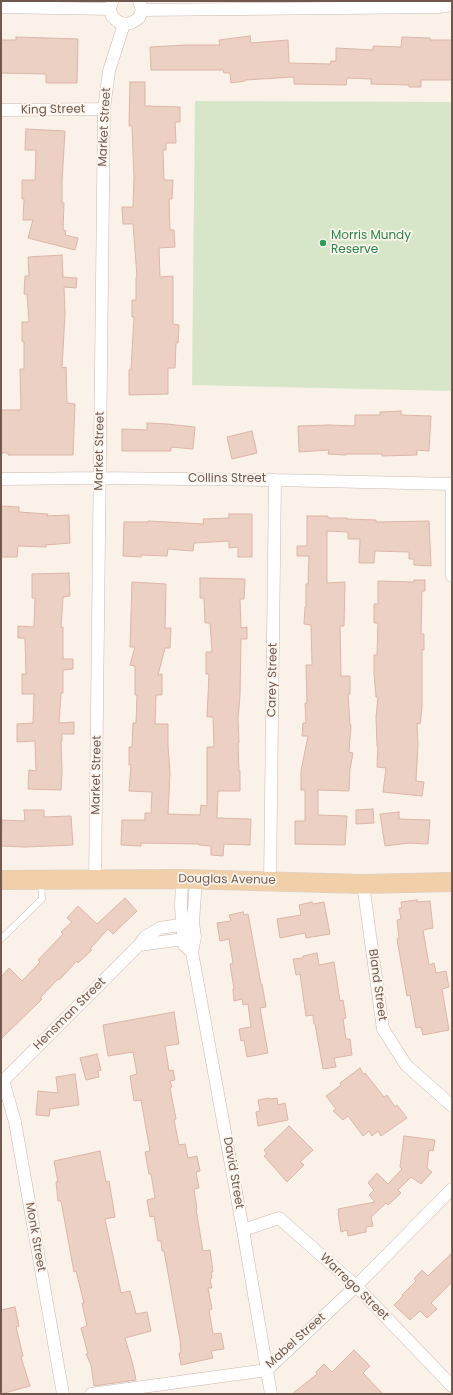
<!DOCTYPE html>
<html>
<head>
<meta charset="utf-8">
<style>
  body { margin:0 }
  #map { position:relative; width:453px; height:1395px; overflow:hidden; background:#faf1e8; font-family:Poppins,sans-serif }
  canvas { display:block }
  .frame { position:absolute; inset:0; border:2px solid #71584f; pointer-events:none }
</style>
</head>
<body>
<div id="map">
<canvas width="453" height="1395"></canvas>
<div class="frame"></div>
</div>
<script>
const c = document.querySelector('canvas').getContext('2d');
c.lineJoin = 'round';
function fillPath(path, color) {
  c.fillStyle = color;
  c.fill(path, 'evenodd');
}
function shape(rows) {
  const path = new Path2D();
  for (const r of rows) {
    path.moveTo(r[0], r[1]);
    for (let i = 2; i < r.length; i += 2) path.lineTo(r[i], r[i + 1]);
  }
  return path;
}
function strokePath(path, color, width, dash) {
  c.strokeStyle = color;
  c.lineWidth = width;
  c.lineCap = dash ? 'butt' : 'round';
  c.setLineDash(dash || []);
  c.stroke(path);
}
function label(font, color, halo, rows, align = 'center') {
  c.font = font + ' Poppins,sans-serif';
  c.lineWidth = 3.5;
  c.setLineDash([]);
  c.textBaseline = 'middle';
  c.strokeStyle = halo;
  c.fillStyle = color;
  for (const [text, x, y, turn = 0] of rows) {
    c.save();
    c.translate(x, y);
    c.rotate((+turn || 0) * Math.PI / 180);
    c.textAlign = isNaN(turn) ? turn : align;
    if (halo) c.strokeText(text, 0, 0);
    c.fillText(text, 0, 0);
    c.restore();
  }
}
fillPath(shape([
  [195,101,452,102,452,391,192,385]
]), '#d7e6c8');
const building = shape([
  [250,36,251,43,288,40,289,63,330,64,331,61,336,61,336,48,373,50,373,46,401,47,402,37,430,38,430,40,452,40,452,80,421,80,421,87,409,87,409,85,371,84,371,79,347,78,346,85,294,84,294,77,245,80,245,81,231,83,230,73,224,73,223,70,151,70,150,47,186,45,220,45,219,40,250,36],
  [16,37,78,39,77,83,46,83,46,74,1,73,1,40,16,40,16,37],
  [130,82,145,82,145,106,180,107,180,122,175,122,176,143,166,143,166,150,163,150,164,180,173,180,172,199,169,199,170,230,174,230,175,247,159,248,160,277,173,276,173,324,179,325,178,343,176,343,175,368,168,368,168,394,129,395,129,370,131,370,134,317,132,317,132,300,136,300,136,277,137,277,133,224,123,224,122,207,133,207,134,177,132,126,129,126,130,82],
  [26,129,65,131,62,181,62,203,64,203,63,230,66,231,65,235,78,238,75,250,28,238,33,220,23,220,24,199,22,199,22,180,35,180,36,150,25,150,26,129],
  [62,255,63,277,77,278,76,288,64,287,65,314,62,368,66,367,67,403,75,404,73,455,8,455,8,453,1,453,1,410,21,410,20,369,24,369,24,342,22,341,22,322,29,322,27,294,24,294,25,276,29,276,28,257,62,255],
  [401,411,401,415,431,416,429,451,417,450,417,455,382,456,382,454,346,454,346,455,328,454,329,450,299,452,298,426,329,425,355,426,355,415,380,415,380,412,401,411],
  [147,423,167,424,195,427,193,449,171,447,171,451,122,451,122,429,147,430,147,423],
  [252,431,257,453,232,459,227,437,252,431],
  [1,506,19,507,19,512,48,514,47,516,69,515,70,543,46,545,46,547,18,546,17,557,1,557,1,506],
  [229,514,252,514,252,557,238,557,238,547,229,548,229,541,194,543,193,551,168,549,167,556,141,555,141,557,123,556,124,522,148,522,148,521,204,524,203,519,229,518,229,514],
  [307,516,328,516,328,518,347,518,347,519,376,520,376,522,429,521,431,566,414,565,414,559,409,559,409,552,375,551,374,563,359,563,360,539,348,539,348,532,327,531,327,583,345,582,344,626,340,626,341,676,350,676,350,694,348,694,350,725,351,725,349,752,353,753,350,769,349,791,318,790,318,815,347,816,345,845,295,844,295,821,305,821,305,790,301,790,301,771,308,736,302,736,303,723,306,723,305,703,307,703,306,665,312,665,311,625,304,624,305,607,306,607,306,584,308,584,309,556,297,556,297,546,307,546,307,516],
  [69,573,70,596,63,597,61,627,63,627,63,659,73,659,73,669,63,670,63,693,61,693,59,723,74,722,74,734,62,734,62,741,61,741,62,772,61,790,28,789,29,770,36,771,35,741,17,742,17,724,33,723,34,694,22,694,22,674,26,674,25,638,18,638,18,626,34,627,35,598,32,598,32,574,69,573],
  [200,578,245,579,244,599,240,599,241,628,247,627,247,639,241,639,240,695,238,719,239,743,238,743,239,771,240,771,240,791,218,791,217,818,251,819,250,845,224,844,223,856,211,855,211,846,199,845,199,844,141,843,141,846,121,845,122,820,145,820,145,813,151,813,152,792,129,791,131,765,129,765,129,747,132,747,133,723,136,723,137,695,135,695,135,666,130,665,135,647,130,647,132,582,166,584,165,628,171,628,170,648,165,648,158,675,162,674,162,695,156,695,155,724,168,724,168,746,170,773,168,814,200,815,201,805,207,806,207,747,214,747,213,717,207,717,209,674,206,674,206,652,212,652,210,623,205,623,204,598,200,598,200,578],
  [414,580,425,580,425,591,422,591,421,634,424,634,424,650,422,649,422,708,420,724,417,723,418,744,416,781,424,782,422,796,383,792,386,768,377,767,378,746,377,746,376,717,378,697,376,697,374,673,374,655,377,655,378,623,374,623,374,604,378,604,378,581,414,582,414,580],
  [373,809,374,823,356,824,356,810,373,809],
  [24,810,44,810,44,817,71,816,73,845,25,847,1,846,2,820,25,821,24,810],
  [399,812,399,819,430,820,428,844,409,843,385,846,380,814,399,812],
  [125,898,137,911,113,934,108,929,90,949,92,950,78,963,77,961,59,980,58,979,40,998,42,999,1,1039,1,977,9,968,22,981,40,962,38,960,63,934,61,932,72,922,67,918,78,906,97,924,125,898],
  [417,900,417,902,430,901,433,928,423,930,429,965,434,963,436,973,446,971,449,987,442,989,449,1030,423,1035,421,1027,416,1028,410,995,407,996,397,939,399,938,397,920,401,919,399,908,402,908,401,902,417,900],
  [312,902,313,904,324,902,330,934,306,938,305,933,280,938,277,919,301,915,299,905,312,902],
  [243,912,244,915,248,914,261,984,262,984,266,1007,260,1008,268,1053,247,1057,244,1040,241,1041,239,1029,251,1027,248,1004,243,1005,242,999,234,1001,233,989,234,989,230,964,233,963,229,939,220,941,217,923,231,921,229,915,243,912],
  [317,953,319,965,334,962,340,1001,343,1000,346,1018,343,1019,346,1039,350,1039,352,1055,334,1058,336,1067,323,1069,315,1024,314,1024,313,1015,306,1016,300,974,296,975,293,959,303,958,303,956,317,953],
  [174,1012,179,1044,165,1046,169,1071,173,1070,175,1080,170,1081,172,1087,170,1088,176,1119,174,1120,179,1145,185,1144,188,1158,197,1156,200,1171,196,1172,199,1188,194,1189,197,1209,196,1209,203,1251,210,1250,213,1272,211,1272,212,1278,210,1279,212,1288,208,1288,212,1309,209,1310,213,1334,221,1333,224,1349,211,1351,213,1358,181,1365,179,1353,181,1353,180,1340,164,1251,162,1251,161,1241,158,1241,154,1216,150,1217,147,1200,155,1198,151,1174,149,1174,145,1152,150,1151,141,1100,134,1101,130,1076,137,1074,133,1052,108,1056,103,1025,174,1012],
  [97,1054,101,1070,98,1071,99,1077,86,1080,80,1058,97,1054],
  [360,1068,364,1075,365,1073,384,1097,387,1095,395,1107,397,1105,407,1118,381,1136,378,1131,372,1136,369,1131,363,1136,348,1116,343,1120,333,1111,336,1109,326,1096,341,1085,340,1083,360,1068],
  [75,1074,79,1105,50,1109,49,1116,36,1115,38,1091,58,1093,56,1077,75,1074],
  [269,1098,270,1099,277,1098,278,1105,285,1103,288,1120,258,1126,256,1112,260,1111,258,1100,269,1098],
  [289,1126,313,1150,300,1162,304,1165,287,1182,264,1156,267,1154,264,1150,289,1126],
  [404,1136,435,1140,433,1151,429,1150,427,1168,432,1172,421,1184,411,1177,398,1190,401,1193,388,1205,386,1203,371,1217,373,1226,366,1227,366,1232,348,1236,347,1230,341,1232,338,1213,339,1213,338,1209,375,1202,369,1195,374,1190,368,1183,377,1173,388,1184,402,1169,400,1167,404,1136],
  [100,1151,106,1182,109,1181,115,1217,105,1219,121,1293,130,1291,136,1314,147,1312,151,1331,125,1338,133,1365,136,1380,94,1386,91,1365,86,1354,88,1354,81,1328,87,1326,82,1303,84,1303,76,1271,74,1272,61,1201,58,1201,56,1182,58,1182,54,1161,100,1151],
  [452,1253,452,1282,431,1303,437,1309,427,1318,420,1311,410,1320,394,1305,403,1296,402,1295,416,1281,414,1279,422,1270,428,1276,452,1253],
  [15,1307,19,1326,16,1327,23,1356,21,1357,30,1386,1,1394,1,1310,15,1307],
  [354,1350,370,1366,363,1373,383,1394,292,1394,317,1374,316,1372,324,1364,332,1372,354,1350]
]);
fillPath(building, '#ecd0c3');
strokePath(building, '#dcb5a6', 1);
const service = shape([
  [1,939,42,899,41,882]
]);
const minor = shape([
  [112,2,110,9,112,16,117,21,124,24,131,23,139,18,142,10,139,1],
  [1,7,110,9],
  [142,10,439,7,452,5],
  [1,110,104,109],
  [1,479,99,478,275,480,452,484],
  [452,484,452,576],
  [182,879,181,907,184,945,192,952],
  [196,879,193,923,195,937,192,952,243,1230,271,1394],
  [95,880,104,109,109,71,124,24],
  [270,881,275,480],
  [363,884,383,1029,406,1065,452,1106],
  [139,945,191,938],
  [3,1080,15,1122,63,1394],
  [1,1083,139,945,145,937,160,928,193,923],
  [243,1230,279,1218,356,1286,452,1386],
  [91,1394,267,1370,356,1286,452,1189]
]);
const primary = shape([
  [1,880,182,879,363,884,452,882]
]);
strokePath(service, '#cbb9af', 7);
strokePath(minor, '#cbb9af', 13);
strokePath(primary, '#d7d0ce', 20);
strokePath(service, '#fff', 6);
strokePath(minor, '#fff', 12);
strokePath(primary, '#f0cfa9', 19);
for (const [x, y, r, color] of [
  [323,243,4,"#2e9e5b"]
]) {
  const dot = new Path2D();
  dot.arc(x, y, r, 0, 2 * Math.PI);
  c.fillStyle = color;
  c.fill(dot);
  strokePath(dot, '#fdf6ee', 1.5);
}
label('12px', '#71584f', '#fdf6ee', [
  ["King Street",53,110,-1],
  ["Market Street",105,127,-87],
  ["Market Street",100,451,-89],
  ["Collins Street",227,479],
  ["Carey Street",273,680,-89],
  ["Market Street",97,775,-89],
  ["Douglas Avenue",227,880,1],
  ["Bland Street",377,985,82],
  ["Hensman Street",70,1014,-45],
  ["David Street",233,1173,80],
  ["Monk Street",35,1237,80],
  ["Warrego Street",354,1287,44],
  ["Mabel Street",296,1341,-42]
]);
label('12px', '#27864d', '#fdf6ee', [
  ["Morris Mundy",331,236],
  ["Reserve",331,250]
], 'left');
</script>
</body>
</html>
